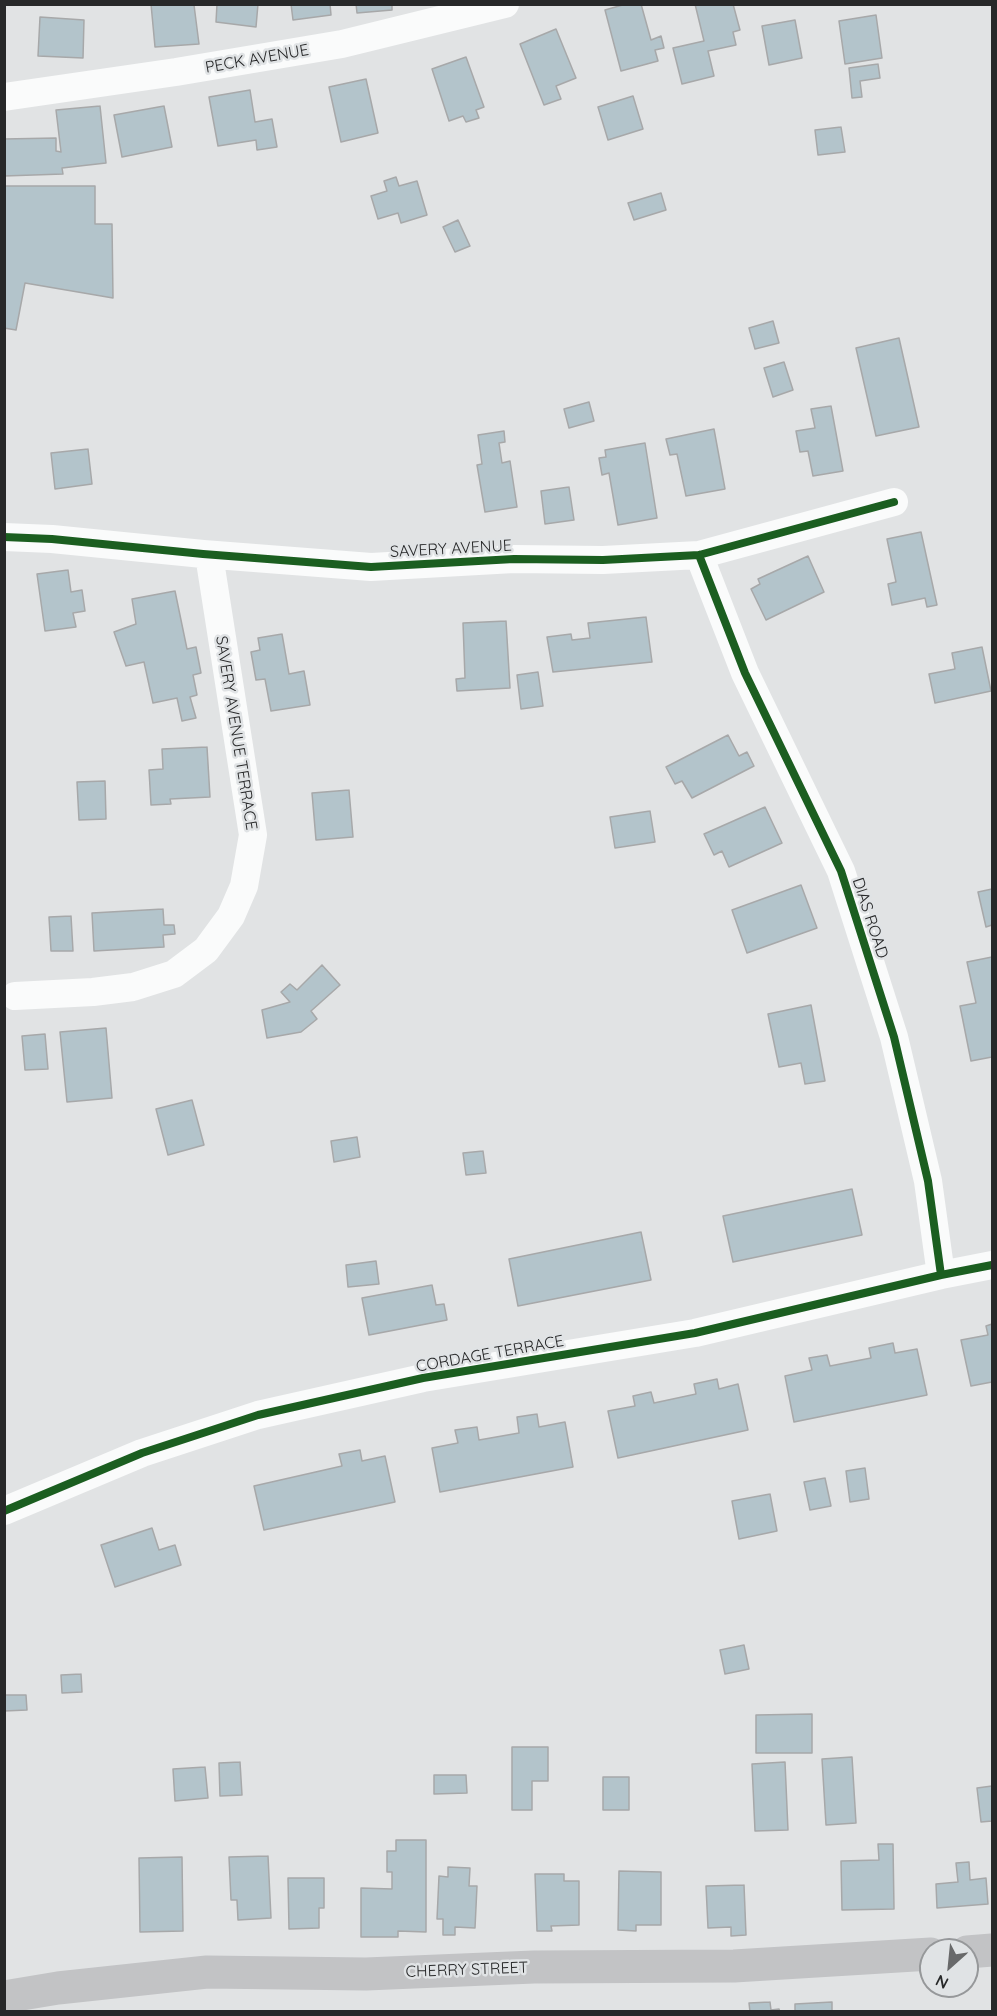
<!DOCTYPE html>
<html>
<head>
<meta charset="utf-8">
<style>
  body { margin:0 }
  #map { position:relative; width:997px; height:2016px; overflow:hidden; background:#e1e3e4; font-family:Quicksand,sans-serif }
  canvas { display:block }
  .frame { position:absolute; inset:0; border:6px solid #272829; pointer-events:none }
  .north { position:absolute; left:919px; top:1938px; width:60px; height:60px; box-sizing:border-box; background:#e0e3e5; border:2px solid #96989a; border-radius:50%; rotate:207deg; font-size:16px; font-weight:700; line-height:24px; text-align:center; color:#272829 }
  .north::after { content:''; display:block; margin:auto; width:21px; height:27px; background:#68696a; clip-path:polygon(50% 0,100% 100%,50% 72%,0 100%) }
</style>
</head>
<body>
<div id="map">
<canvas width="997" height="2016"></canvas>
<div class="frame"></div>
<div class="north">N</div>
</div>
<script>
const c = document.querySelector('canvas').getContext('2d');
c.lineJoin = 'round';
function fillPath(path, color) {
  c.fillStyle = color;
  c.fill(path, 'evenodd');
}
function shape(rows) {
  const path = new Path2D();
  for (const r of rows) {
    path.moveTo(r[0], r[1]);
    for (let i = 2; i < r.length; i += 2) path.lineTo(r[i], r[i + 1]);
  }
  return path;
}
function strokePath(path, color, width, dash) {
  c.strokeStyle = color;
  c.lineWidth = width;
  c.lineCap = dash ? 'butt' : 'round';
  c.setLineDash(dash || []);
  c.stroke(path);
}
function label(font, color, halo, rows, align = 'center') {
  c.font = font + ' Quicksand,sans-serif';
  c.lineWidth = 5;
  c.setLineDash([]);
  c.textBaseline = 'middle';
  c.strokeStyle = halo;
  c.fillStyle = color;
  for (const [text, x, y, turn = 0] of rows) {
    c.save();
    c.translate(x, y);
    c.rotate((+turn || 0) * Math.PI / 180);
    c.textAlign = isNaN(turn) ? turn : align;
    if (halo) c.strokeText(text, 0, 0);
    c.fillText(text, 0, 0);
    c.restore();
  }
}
const building = shape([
  [151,4,203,4,194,5,199,44,155,47,151,4],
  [217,4,258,4,256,27,216,22,217,4],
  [291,4,330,4,331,15,293,20,291,4],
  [356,4,392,4,392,10,357,13,356,4],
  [626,4,641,4,651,40,661,36,664,48,655,50,658,61,621,71,605,10,626,4],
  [695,4,733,4,740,30,733,32,736,45,708,51,714,76,682,84,673,48,704,41,695,4],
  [876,15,882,58,845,64,839,21,876,15],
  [40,17,84,20,83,58,38,56,40,17],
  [795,20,802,58,769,65,762,26,795,20],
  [556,29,576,78,556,86,561,99,544,105,520,44,556,29],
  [466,57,484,107,476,110,479,118,466,122,463,116,449,121,432,69,466,57],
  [878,64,880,78,860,81,862,97,852,98,849,68,878,64],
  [366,79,378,133,341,142,329,87,366,79],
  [250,90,255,122,272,119,277,147,257,150,256,140,218,146,209,97,250,90],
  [633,96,643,129,608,140,598,107,633,96],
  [100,106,106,163,62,168,63,174,4,176,4,139,56,138,56,151,61,152,56,110,100,106],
  [164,106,172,147,122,157,114,115,164,106],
  [841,127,845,152,818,155,815,130,841,127],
  [396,177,399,186,417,181,427,215,401,223,398,213,378,219,371,196,387,191,384,181,396,177],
  [4,186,95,186,95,224,112,224,113,298,25,283,16,330,4,328,4,186],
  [661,193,666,210,634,220,628,203,661,193],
  [458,220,470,246,455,252,443,227,458,220],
  [773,321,779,343,755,349,749,328,773,321],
  [899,338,919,427,876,436,856,348,899,338],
  [784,362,793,390,773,397,764,368,784,362],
  [589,402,594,421,569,428,564,409,589,402],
  [831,406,843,471,813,476,808,451,800,452,796,431,815,428,811,409,831,406],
  [714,429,725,489,686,496,677,454,670,455,666,439,714,429],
  [504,431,505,442,499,443,502,463,510,461,517,507,485,512,477,465,482,464,478,435,504,431],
  [645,443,657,518,618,525,609,473,602,475,599,458,606,457,605,450,645,443],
  [88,449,92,484,55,489,51,453,88,449],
  [569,487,574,520,545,524,541,491,569,487],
  [921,532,937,605,927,607,925,598,892,605,888,584,896,582,887,539,921,532],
  [808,556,824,592,766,620,751,589,760,584,758,579,808,556],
  [68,570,71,592,82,590,85,611,73,613,76,627,45,631,37,574,68,570],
  [175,591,187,649,196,647,201,673,193,675,197,695,190,697,196,718,182,721,177,698,153,703,144,662,126,666,114,632,136,624,132,599,175,591],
  [646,617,652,662,553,672,547,637,571,634,572,640,590,638,588,623,646,617],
  [506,621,510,688,457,691,456,679,465,678,463,623,506,621],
  [282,634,289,674,304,671,310,705,271,711,265,679,256,680,251,652,260,650,258,638,282,634],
  [982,647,991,691,935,703,929,674,955,669,952,653,982,647],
  [538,672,543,706,521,709,517,675,538,672],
  [728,735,739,756,747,752,754,766,692,798,682,781,675,784,666,767,728,735],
  [207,747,210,797,170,799,171,804,151,805,149,770,163,769,162,749,207,747],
  [105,781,106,819,79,820,77,782,105,781],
  [349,790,353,837,316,840,312,793,349,790],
  [765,807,782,843,729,867,722,851,714,855,704,834,765,807],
  [650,811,655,842,615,848,610,817,650,811],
  [801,885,817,928,747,953,732,910,801,885],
  [992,889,992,925,986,927,978,892,992,889],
  [163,909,164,925,174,925,175,934,163,935,164,947,94,951,92,913,163,909],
  [71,916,73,951,51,951,49,917,71,916],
  [992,957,992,1057,971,1061,960,1006,976,1003,967,962,992,957],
  [322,965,340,985,311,1011,317,1019,301,1032,267,1038,262,1010,290,1002,281,992,290,984,297,990,322,965],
  [811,1005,825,1081,805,1084,801,1063,779,1067,768,1014,811,1005],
  [106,1028,112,1098,67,1102,60,1032,106,1028],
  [45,1034,48,1069,25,1070,22,1036,45,1034],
  [192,1100,204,1145,168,1155,156,1109,192,1100],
  [357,1137,360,1157,334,1162,331,1141,357,1137],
  [483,1151,486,1173,466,1175,463,1153,483,1151],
  [852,1189,862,1235,733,1262,723,1216,852,1189],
  [641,1232,651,1280,518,1306,509,1259,641,1232],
  [376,1261,379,1284,348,1287,346,1265,376,1261],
  [432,1285,436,1305,444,1304,447,1320,369,1335,362,1298,432,1285],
  [992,1324,992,1382,971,1386,961,1340,988,1335,986,1326,992,1324],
  [893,1343,895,1353,917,1349,927,1395,794,1422,785,1376,812,1370,809,1358,827,1355,830,1366,871,1358,869,1348,893,1343],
  [717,1379,719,1389,738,1384,748,1430,618,1458,608,1411,635,1406,633,1396,651,1392,654,1403,696,1394,694,1384,717,1379],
  [537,1414,539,1427,565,1422,573,1467,440,1492,432,1448,458,1443,455,1430,477,1427,479,1440,519,1433,517,1417,537,1414],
  [360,1450,362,1461,385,1456,395,1502,264,1530,254,1486,342,1466,339,1454,360,1450],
  [865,1468,869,1499,850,1502,846,1471,865,1468],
  [825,1478,831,1506,810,1510,804,1482,825,1478],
  [770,1494,777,1531,739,1539,732,1501,770,1494],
  [152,1528,159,1550,175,1545,181,1565,115,1587,101,1545,152,1528],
  [744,1645,749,1669,725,1674,720,1650,744,1645],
  [81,1674,82,1692,62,1693,61,1675,81,1674],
  [4,1695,26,1695,27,1710,4,1711,4,1695],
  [812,1714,812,1753,756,1753,756,1715,812,1714],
  [512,1747,548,1747,548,1781,532,1781,532,1810,512,1810,512,1747],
  [852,1757,856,1823,826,1825,822,1759,852,1757],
  [240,1762,242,1795,220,1796,219,1763,240,1762],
  [785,1762,788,1830,755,1831,752,1764,785,1762],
  [205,1767,208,1798,175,1801,173,1769,205,1767],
  [434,1775,466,1775,467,1793,434,1794,434,1775],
  [603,1777,629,1777,629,1810,603,1810,603,1777],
  [992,1786,992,1821,981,1822,977,1788,992,1786],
  [396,1840,426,1840,426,1932,398,1931,398,1937,361,1937,361,1888,392,1889,392,1872,387,1872,387,1851,396,1851,396,1840],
  [878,1844,893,1844,894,1909,842,1910,841,1861,879,1860,878,1844],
  [268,1856,271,1918,238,1920,237,1900,231,1900,229,1857,268,1856],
  [182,1857,183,1931,140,1932,139,1858,182,1857],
  [969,1862,970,1880,986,1878,988,1904,937,1908,936,1884,958,1882,956,1863,969,1862],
  [448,1867,470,1868,469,1886,477,1886,475,1928,455,1927,455,1935,443,1935,443,1919,437,1919,439,1876,448,1877,448,1867],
  [619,1871,661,1872,661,1925,636,1925,636,1931,618,1930,619,1871],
  [535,1874,564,1874,564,1881,579,1881,579,1925,551,1926,552,1931,537,1931,535,1874],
  [288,1878,324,1878,324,1908,319,1908,319,1928,289,1929,288,1878],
  [744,1885,746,1935,731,1936,731,1927,708,1928,706,1886,744,1885],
  [770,2002,771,2010,779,2009,780,2012,750,2012,749,2003,770,2002],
  [832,2002,832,2012,795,2012,795,2004,832,2002]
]);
fillPath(building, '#b3c4cb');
strokePath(building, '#a7a8a9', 1.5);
strokePath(shape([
  [4,97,176,72,342,44,505,4],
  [4,537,52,539,203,554,371,567,514,559,603,560,699,555,894,502],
  [699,555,745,673,841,871,894,1037,928,1181,941,1275],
  [15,996,93,992,133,987,174,974,206,950,231,916,244,886,253,835,209,555],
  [4,1511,142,1453,258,1415,423,1378,695,1333,941,1275,992,1265]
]), '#fafbfb', 28);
strokePath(shape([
  [967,1952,992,1950],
  [4,1997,58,1988,207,1972,366,1974,534,1967,734,1966,931,1954]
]), '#c2c3c5', 33);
strokePath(shape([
  [4,537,52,539,203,554,371,567,514,559,603,560,699,555,894,502],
  [699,555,745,673,841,871,894,1037,928,1181,941,1275],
  [4,1511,142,1453,258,1415,423,1378,695,1333,941,1275,992,1265]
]), '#1b5e20', 8);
label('16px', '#272829', '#e0e3e5', [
  ["PECK AVENUE",257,59,-10],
  ["SAVERY AVENUE",451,549,-3],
  ["SAVERY AVENUE TERRACE",236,733,81],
  ["DIAS ROAD",870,918,72],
  ["CORDAGE TERRACE",490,1354,-10],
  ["CHERRY STREET",467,1970,-2]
]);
</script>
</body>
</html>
